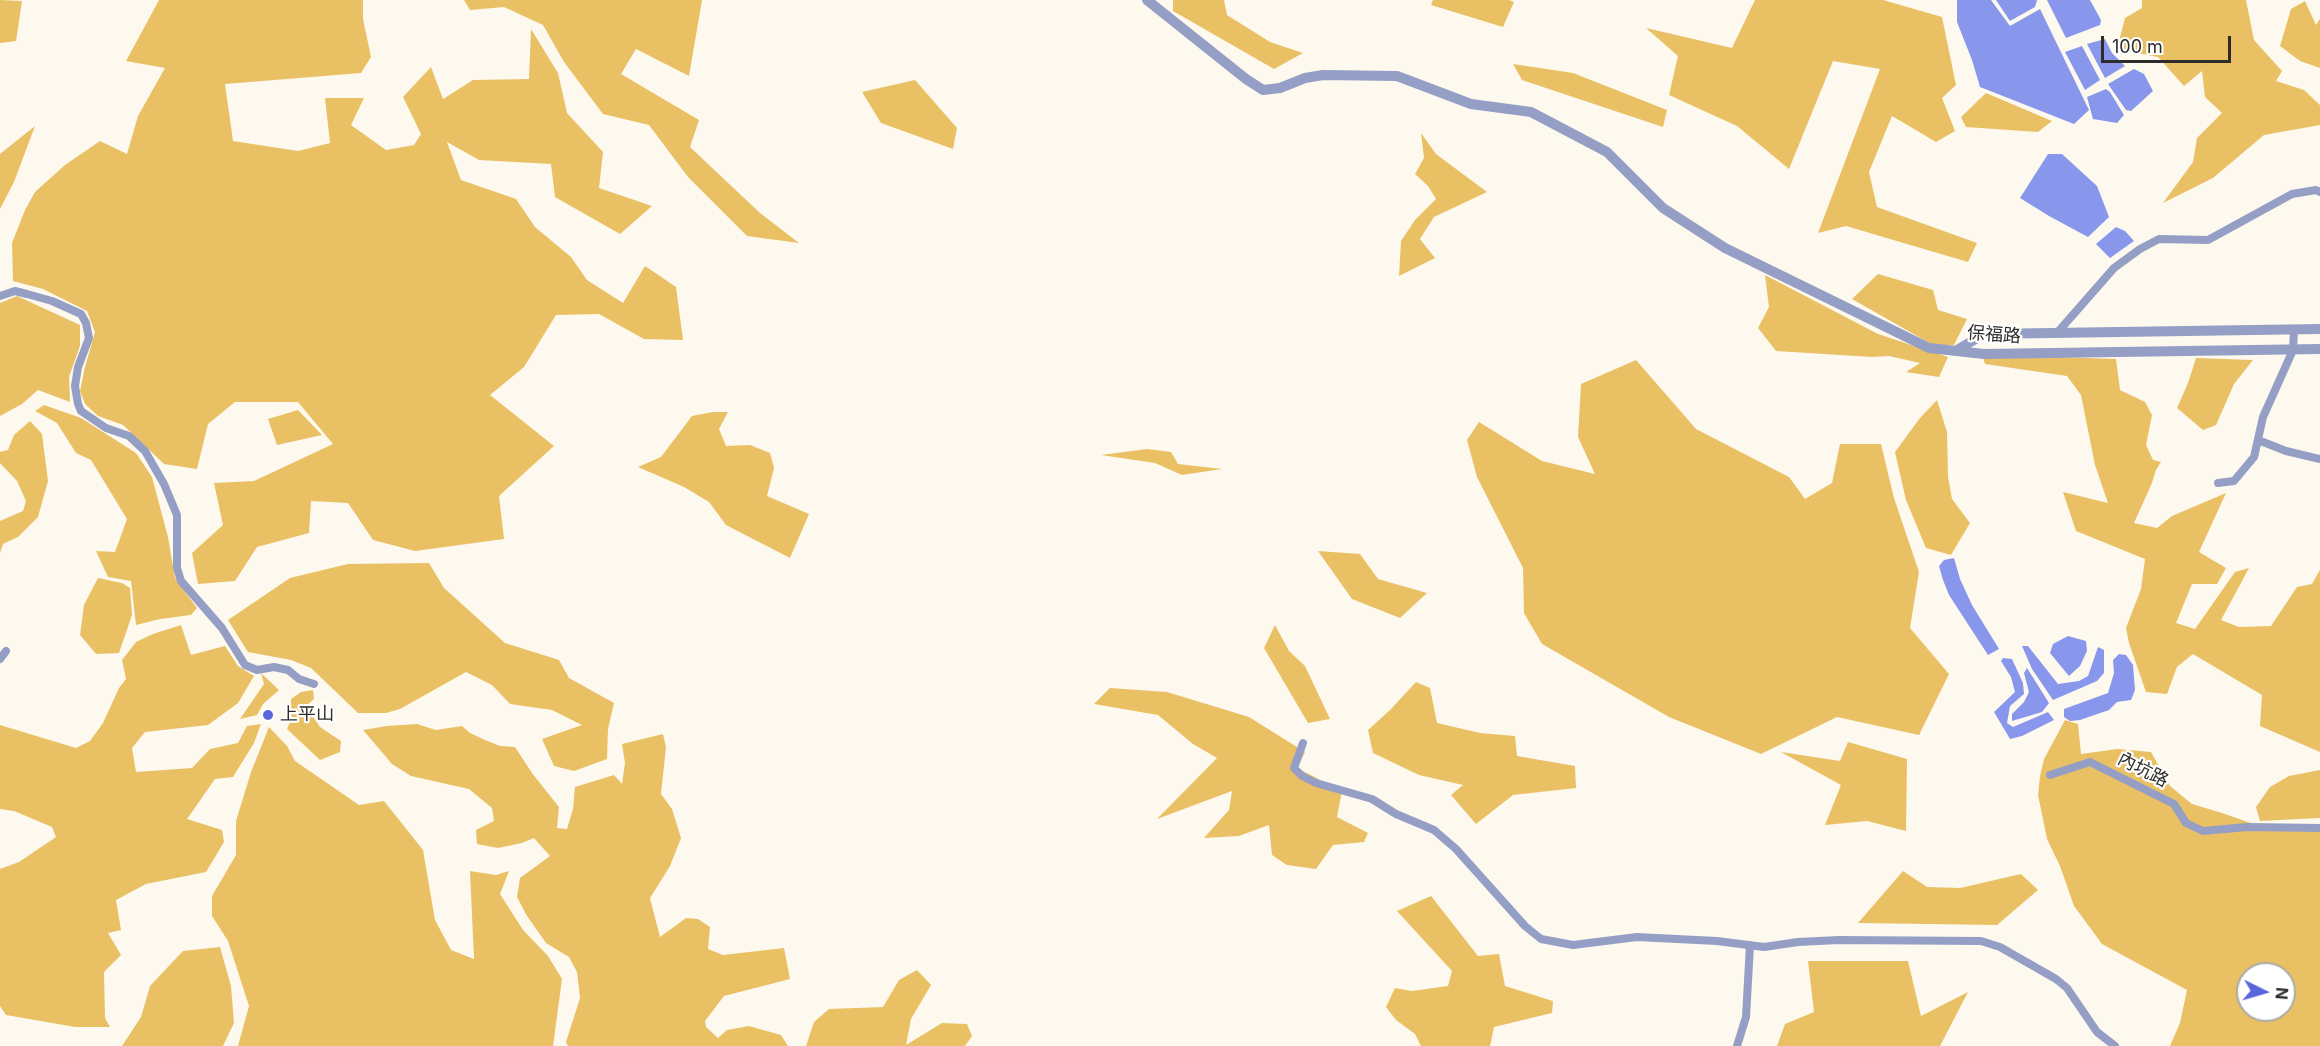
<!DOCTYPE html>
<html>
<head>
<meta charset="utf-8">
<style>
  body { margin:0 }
  #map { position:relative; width:2320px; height:1046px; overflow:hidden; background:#fdf9ef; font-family:Inter,sans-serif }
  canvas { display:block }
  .north { position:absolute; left:2236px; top:962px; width:60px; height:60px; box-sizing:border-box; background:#fff; border:2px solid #ababa9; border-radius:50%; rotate:95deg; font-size:16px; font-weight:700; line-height:24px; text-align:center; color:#2e2c29 }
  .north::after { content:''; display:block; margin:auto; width:21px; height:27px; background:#5a65dc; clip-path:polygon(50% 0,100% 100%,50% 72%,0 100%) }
  .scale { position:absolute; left:2101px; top:36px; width:130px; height:27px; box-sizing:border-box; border:3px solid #2e2c29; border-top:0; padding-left:8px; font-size:18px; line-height:21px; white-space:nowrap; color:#2e2c29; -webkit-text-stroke:4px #fff; paint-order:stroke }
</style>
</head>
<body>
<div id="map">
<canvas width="2320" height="1046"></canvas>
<div class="north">N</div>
<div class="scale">100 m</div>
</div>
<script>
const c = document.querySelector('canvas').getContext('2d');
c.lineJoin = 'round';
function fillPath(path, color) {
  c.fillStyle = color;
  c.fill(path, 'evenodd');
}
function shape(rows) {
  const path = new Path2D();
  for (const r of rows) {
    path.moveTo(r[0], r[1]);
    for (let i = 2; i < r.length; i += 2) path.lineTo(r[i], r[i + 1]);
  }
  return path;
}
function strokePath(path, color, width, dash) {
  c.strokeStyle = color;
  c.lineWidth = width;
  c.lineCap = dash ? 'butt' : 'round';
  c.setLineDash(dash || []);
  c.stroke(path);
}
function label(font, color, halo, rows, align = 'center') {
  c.font = font + ' Inter,"Noto Sans TC",sans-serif';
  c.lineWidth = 4.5;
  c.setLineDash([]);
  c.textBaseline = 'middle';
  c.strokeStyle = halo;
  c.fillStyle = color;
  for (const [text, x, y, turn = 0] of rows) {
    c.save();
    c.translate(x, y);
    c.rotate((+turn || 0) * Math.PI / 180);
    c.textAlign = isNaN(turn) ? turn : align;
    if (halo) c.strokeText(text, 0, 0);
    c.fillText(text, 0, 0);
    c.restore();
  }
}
fillPath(shape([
  [0,0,22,1,16,41,0,43],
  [159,0,363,0,363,19,371,57,361,73,225,84,233,141,298,151,330,143,325,98,364,98,351,125,386,150,414,145,421,134,403,97,431,67,443,99,473,80,529,79,531,29,558,73,567,113,603,152,599,188,652,206,620,234,555,197,551,164,479,160,447,142,461,180,516,199,535,227,571,257,587,280,623,303,645,266,676,287,683,340,644,339,599,314,556,315,524,367,490,395,554,446,499,496,504,539,415,551,373,540,348,503,311,501,309,533,257,547,235,581,198,584,192,553,223,525,214,483,254,481,333,444,298,402,235,402,208,424,197,469,164,464,123,425,98,416,85,404,80,391,85,367,95,332,87,311,43,289,13,281,12,243,25,210,35,192,65,165,100,141,127,154,138,116,165,68,126,61],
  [464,0,702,0,689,76,636,49,621,74,699,120,690,147,760,213,799,243,747,236,688,177,649,125,603,114,564,62,543,25,504,7,470,10],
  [1173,0,1224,0,1227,15,1270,42,1303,53,1274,69,1173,11],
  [1433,0,1509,0,1514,2,1503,27,1431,5],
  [1755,0,1883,0,1942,17,1956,85,1942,98,1955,131,1936,142,1892,116,1869,172,1877,207,1977,243,1968,262,1846,226,1818,233,1880,69,1833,61,1789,169,1737,126,1669,95,1678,56,1646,28,1732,48],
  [2142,0,2246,0,2254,40,2282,71,2276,81,2304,90,2320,105,2320,125,2264,135,2213,178,2163,203,2193,162,2197,138,2222,113,2205,97,2202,71,2184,86,2158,57,2117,49,2125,18,2142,8],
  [2305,1,2316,25,2320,19,2320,68,2300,61,2280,46,2291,9],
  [1513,64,1573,73,1667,110,1663,127,1522,80],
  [915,80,957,128,953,149,881,123,862,92],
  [1986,93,2052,121,2038,132,1966,127,1961,117],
  [35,126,14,182,0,209,0,154],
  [1421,133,1436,154,1487,192,1434,217,1420,239,1435,258,1399,276,1401,241,1415,220,1436,199,1428,186,1415,174,1424,158],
  [1878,274,1933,290,1938,310,1967,319,1954,345,1933,345,1852,299],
  [1765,275,1878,334,1948,357,1939,377,1906,372,1920,363,1889,356,1872,357,1776,351,1758,328,1769,307],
  [17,296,80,325,80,346,69,377,70,402,38,390,22,404,0,416,0,303],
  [1992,355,2116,359,2120,390,2145,402,2152,415,2146,445,2153,460,2161,462,2156,470,2152,483,2134,523,2157,528,2172,516,2226,493,2199,552,2226,568,2217,584,2192,584,2176,623,2195,629,2235,572,2249,568,2221,620,2239,627,2271,626,2297,587,2312,584,2320,570,2320,752,2260,726,2262,695,2193,654,2177,667,2167,694,2146,692,2129,643,2126,628,2141,589,2145,559,2076,531,2063,492,2108,503,2095,465,2081,395,2067,376,1985,364,1983,357],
  [2196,358,2253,360,2234,384,2216,425,2203,430,2177,408,2188,383],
  [1636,360,1696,429,1789,477,1805,499,1832,483,1840,444,1881,444,1894,498,1919,572,1910,628,1949,674,1919,735,1837,717,1761,754,1669,717,1542,644,1524,613,1523,568,1477,477,1467,440,1479,422,1542,461,1595,474,1578,437,1581,384],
  [1937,400,1947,432,1948,477,1952,499,1970,523,1951,555,1926,548,1906,500,1895,452,1920,418],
  [44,405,81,418,136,453,152,477,168,537,175,578,197,608,191,615,160,619,136,625,131,581,108,577,96,551,115,552,127,519,91,460,76,453,57,423,35,411],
  [298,410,322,435,277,445,268,419],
  [713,412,728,412,719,429,726,446,750,445,770,453,774,468,767,496,809,514,790,558,726,525,709,502,684,487,638,467,661,457,692,416],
  [30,421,42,434,48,481,38,517,18,537,3,544,0,553,0,521,23,511,26,501,17,481,0,463,0,452,8,450,14,435],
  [1147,449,1171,452,1178,464,1222,469,1182,475,1155,463,1101,455],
  [1318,551,1360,554,1378,579,1427,593,1400,618,1352,599],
  [429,563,444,588,505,643,559,660,569,678,614,703,608,729,607,759,574,771,554,766,542,739,582,725,552,710,510,704,492,685,466,672,400,709,386,713,358,713,311,668,291,660,248,652,228,620,290,578,348,564],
  [98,578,122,583,130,588,132,615,119,653,96,654,80,635,84,605],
  [181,625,191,655,225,646,238,666,254,676,238,703,208,725,145,732,132,748,136,772,192,768,210,749,238,743,247,726,261,724,254,743,233,777,215,779,187,819,222,830,224,842,206,872,146,884,116,900,121,930,108,933,121,955,104,972,105,1018,110,1027,75,1027,6,1015,0,1006,0,869,19,862,56,837,52,827,14,811,0,809,0,725,76,748,90,741,103,723,119,688,126,679,122,660,136,642,153,634],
  [1275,625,1289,651,1305,666,1330,719,1308,723,1264,648],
  [261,673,279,690,263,704,257,715,240,719,264,684],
  [1416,682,1430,688,1437,723,1480,733,1515,736,1517,756,1575,766,1576,788,1513,795,1476,824,1451,795,1463,785,1419,775,1373,753,1368,730,1390,710],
  [1110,688,1167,692,1249,717,1305,752,1297,768,1342,791,1337,817,1368,833,1364,842,1333,845,1316,869,1287,865,1272,855,1269,825,1239,836,1204,838,1229,810,1232,791,1157,819,1217,758,1193,744,1158,715,1094,704],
  [313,690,314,699,306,706,320,727,341,741,340,752,320,760,287,729,291,720,291,699,301,692],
  [2065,720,2078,724,2081,754,2117,749,2151,752,2170,786,2192,804,2222,813,2268,829,2320,824,2320,1046,2170,1046,2180,1023,2187,990,2102,944,2074,906,2060,866,2047,839,2038,795,2040,776,2044,759],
  [2248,974,2284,974,2284,1010,2248,1010],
  [417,724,436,730,462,726,470,733,485,740,500,746,515,747,532,773,559,807,557,828,567,829,573,809,575,787,614,775,622,784,625,763,622,744,663,734,666,747,661,794,672,809,681,838,670,866,650,898,660,937,686,918,698,919,710,927,708,949,723,955,784,948,790,979,724,996,705,1021,706,1027,718,1038,727,1030,749,1026,781,1035,788,1046,568,1046,566,1042,580,998,577,972,569,957,546,943,527,916,517,897,520,878,550,856,534,838,522,843,498,848,477,844,476,830,494,821,492,808,469,789,411,776,392,764,363,730,387,726],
  [269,727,287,746,295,761,359,805,384,801,423,850,435,920,451,950,474,959,470,871,496,875,509,871,500,894,523,930,548,956,562,979,553,1046,238,1046,249,1006,228,941,212,916,212,896,236,855,236,821,251,772],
  [1848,742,1907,759,1906,831,1867,821,1825,825,1841,785,1781,752,1840,761],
  [2320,770,2320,818,2260,821,2256,807,2270,787,2289,776],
  [1903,871,1927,887,1960,888,2021,874,2038,890,1997,925,1858,923],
  [1431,896,1478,956,1499,954,1505,986,1553,1001,1552,1013,1494,1027,1490,1046,1421,1046,1415,1034,1396,1020,1386,1007,1395,988,1412,991,1448,986,1452,971,1397,911],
  [220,947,231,986,234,1023,223,1046,122,1046,141,1017,150,986,183,951],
  [1808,961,1908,961,1921,1016,1968,992,1940,1046,1777,1046,1785,1024,1814,1012],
  [917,970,931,985,911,1019,906,1045,942,1023,967,1024,972,1036,965,1046,806,1046,814,1022,829,1009,883,1007,899,980]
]), '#eac064');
fillPath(shape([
  [1957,0,1991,0,2010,26,2040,9,2089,110,2074,124,1980,87,1972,60,1957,22],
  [1996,0,2037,0,2035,7,2010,21],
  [2047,0,2090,0,2101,20,2100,25,2066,38],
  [2105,39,2112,53,2125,66,2105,78,2087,44],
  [2082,46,2100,80,2085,90,2065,52],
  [2134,69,2144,74,2153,91,2131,111,2126,110,2108,84],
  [2106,89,2110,92,2124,115,2117,123,2093,119,2087,97],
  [2048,154,2062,154,2097,186,2109,217,2088,237,2049,216,2020,198],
  [2116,227,2125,231,2134,241,2110,258,2096,244],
  [1954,558,1960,579,1972,605,1999,649,1988,655,1949,595,1943,580,1939,566,1944,560],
  [2068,636,2086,641,2087,651,2080,666,2069,676,2050,653,2053,644],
  [2022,646,2028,646,2058,684,2079,681,2088,676,2098,647,2104,650,2104,673,2097,681,2053,700,2032,669],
  [2119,654,2126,655,2133,665,2135,690,2131,700,2117,702,2109,710,2080,720,2070,721,2064,717,2064,709,2108,693,2114,673,2113,660],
  [2003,658,2012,659,2023,683,2024,694,2010,706,2007,723,2013,727,2048,712,2054,720,2022,736,2010,739,1994,712,2015,692,2011,677,2001,661],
  [2027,668,2049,703,2042,712,2012,721,2012,714,2024,702,2029,692,2024,673]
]), '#8897ec');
strokePath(shape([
  [0,296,15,291,27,294,52,301,81,314,86,323,89,338,78,367,75,386,78,404,81,411,106,428,129,436,145,451,164,484,177,515,177,568,181,581,222,628,245,665,257,670,274,667,288,670,299,679,314,684],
  [2057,333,2114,268,2140,249,2159,239,2208,240,2292,194,2316,190,2320,192],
  [2258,440,2286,451,2320,459],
  [2218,483,2234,481,2254,457,2263,417,2293,350,2294,330],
  [0,659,6,651],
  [1303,743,1294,768,1302,776,1316,783,1372,799,1396,814,1434,830,1456,849,1525,926,1541,939,1573,945,1637,937,1717,941,1764,947,1798,942,1839,940,1981,941,2000,947,2056,979,2067,988,2097,1032,2115,1046],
  [2050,775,2090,762,2174,804,2186,823,2203,831,2247,827,2320,828],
  [1737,1046,1746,1017,1750,945]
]), '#959ec4', 8);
strokePath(shape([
  [1147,0,1246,79,1263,90,1280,88,1305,78,1323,75,1397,76,1471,104,1531,112,1607,152,1663,208,1725,248,1929,348,1984,354,2320,349],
  [1957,350,1984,334,2320,329]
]), '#959ec4', 10);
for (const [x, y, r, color] of [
  [268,715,6,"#5a65dc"]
]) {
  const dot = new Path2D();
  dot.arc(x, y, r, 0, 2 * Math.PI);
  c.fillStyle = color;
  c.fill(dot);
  strokePath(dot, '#fff', 2);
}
label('18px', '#2e2c29', '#fff', [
  ["保福路",1994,335,4],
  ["內坑路",2143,770,27]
]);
label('18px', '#2e2c29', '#fff', [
  ["上平山",280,715]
], 'left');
</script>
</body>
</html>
